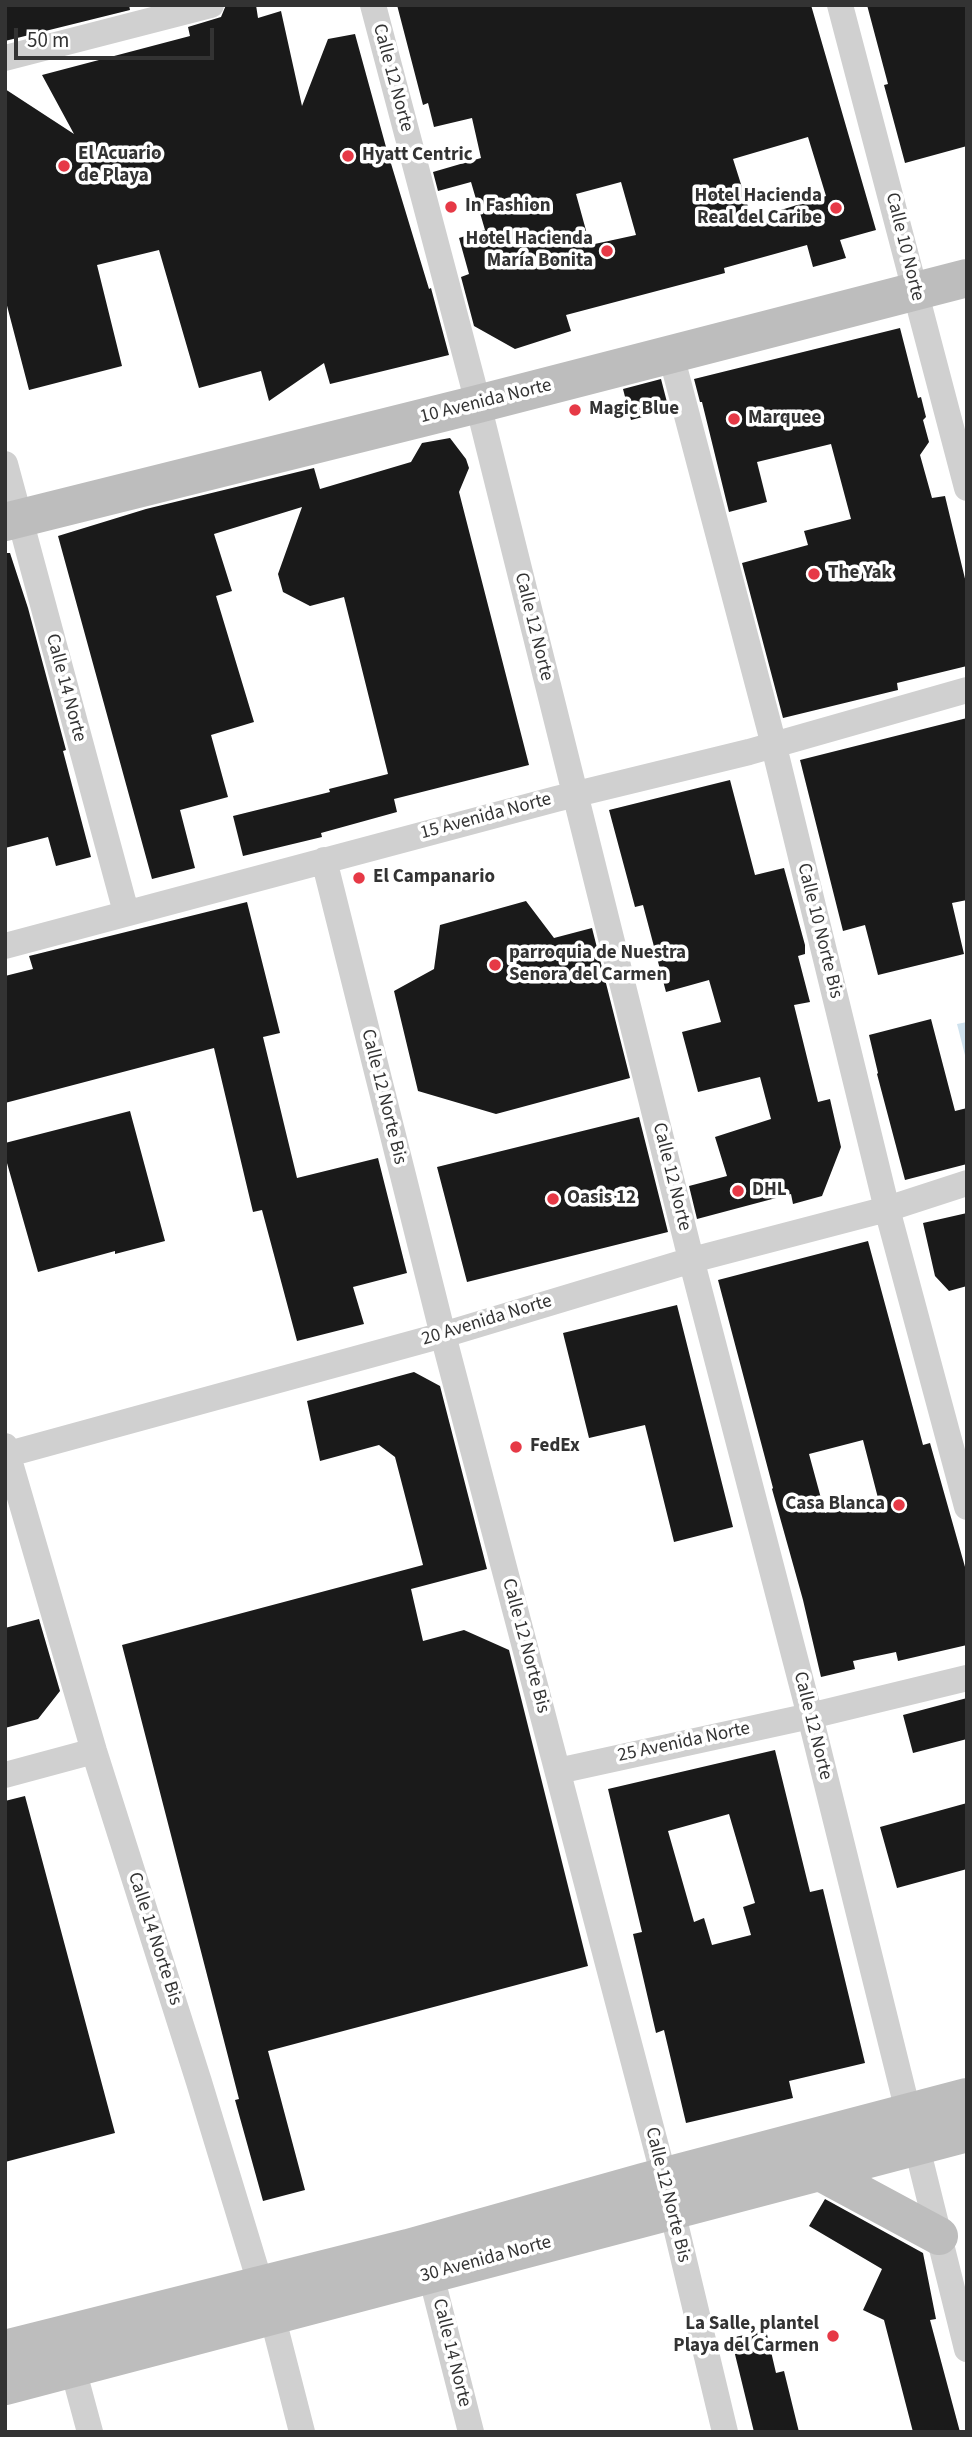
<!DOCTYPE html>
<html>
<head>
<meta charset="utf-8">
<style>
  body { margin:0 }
  #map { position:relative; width:972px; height:2437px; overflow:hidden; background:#fff; font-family:"Source Sans 3",sans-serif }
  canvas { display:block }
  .frame { position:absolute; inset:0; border:7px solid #333; pointer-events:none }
  .scale { position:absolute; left:14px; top:28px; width:200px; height:32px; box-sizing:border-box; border:4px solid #333; border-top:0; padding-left:9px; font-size:21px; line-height:24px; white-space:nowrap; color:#333; -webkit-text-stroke:5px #fff; paint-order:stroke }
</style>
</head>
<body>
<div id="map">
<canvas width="972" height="2437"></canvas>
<div class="frame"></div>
<div class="scale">50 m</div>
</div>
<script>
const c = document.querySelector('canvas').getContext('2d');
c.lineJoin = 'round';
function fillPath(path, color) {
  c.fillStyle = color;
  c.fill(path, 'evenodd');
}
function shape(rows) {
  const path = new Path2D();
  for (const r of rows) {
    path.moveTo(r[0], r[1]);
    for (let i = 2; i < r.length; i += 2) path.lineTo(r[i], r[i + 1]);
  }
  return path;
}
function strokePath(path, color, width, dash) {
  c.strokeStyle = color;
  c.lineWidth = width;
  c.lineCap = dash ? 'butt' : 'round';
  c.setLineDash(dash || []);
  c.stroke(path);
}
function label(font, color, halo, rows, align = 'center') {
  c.font = font + ' "Source Sans 3",sans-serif';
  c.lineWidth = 7;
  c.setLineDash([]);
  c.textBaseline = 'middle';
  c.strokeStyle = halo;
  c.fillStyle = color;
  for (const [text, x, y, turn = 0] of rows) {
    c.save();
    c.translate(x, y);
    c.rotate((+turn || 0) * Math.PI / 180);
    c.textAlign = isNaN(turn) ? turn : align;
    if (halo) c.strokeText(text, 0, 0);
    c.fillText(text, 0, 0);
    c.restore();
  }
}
fillPath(shape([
  [967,1022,967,1063,957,1024]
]), '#cfe2ee');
fillPath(shape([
  [5,5,129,5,130,10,5,41],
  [226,5,256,5,258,18,281,11,302,106,328,39,355,34,386,147,429,289,431,288,449,355,330,384,324,363,269,401,261,371,199,388,159,250,97,265,122,366,29,390,5,298,5,89,74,134,42,75,190,36,188,27,221,17],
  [397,5,811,5,876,230,840,240,846,258,813,267,807,245,724,268,725,273,566,315,571,331,515,349,474,326,461,277,469,274,459,238,485,230,471,182,438,191,433,172,481,158,472,118,434,127,428,103,423,105],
  [808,137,826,196,752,219,733,159],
  [621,182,636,235,590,245,576,194],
  [867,5,967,5,967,146,905,163,884,85,888,84],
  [900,328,918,398,921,397,926,417,923,420,929,442,920,455,932,498,945,496,967,587,967,666,897,683,898,690,783,718,742,563,808,545,804,531,851,519,831,444,757,462,767,502,729,512,702,402,700,402,694,379],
  [661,379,669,410,631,420,623,389],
  [450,438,466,459,469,468,459,492,529,765,394,799,397,812,321,833,322,837,243,856,233,816,330,792,329,789,388,774,344,597,310,606,283,592,278,574,302,507,214,534,232,591,216,596,254,722,211,735,228,797,180,810,195,868,152,879,58,536,146,509,314,468,320,489,411,462,422,443],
  [5,553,10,553,28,608,66,750,63,751,91,857,56,866,48,837,5,848],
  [967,718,967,900,952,903,964,954,878,975,865,925,843,931,800,760],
  [730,780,755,875,784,868,805,945,805,954,798,956,810,1002,794,1005,818,1102,830,1099,841,1147,822,1196,793,1204,791,1194,697,1219,689,1186,727,1176,715,1137,771,1119,760,1077,698,1092,682,1032,721,1022,709,980,666,992,643,905,635,907,609,810],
  [526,901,554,938,592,928,630,1078,496,1114,418,1091,394,991,434,969,440,925],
  [247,902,280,1033,263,1037,297,1178,378,1158,407,1273,353,1287,364,1324,297,1341,262,1210,253,1212,214,1048,5,1103,5,976,33,969,29,956],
  [931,1019,955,1111,967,1108,967,1164,905,1180,877,1074,878,1073,869,1035],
  [130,1111,165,1241,115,1254,115,1251,38,1272,5,1156,5,1143],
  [639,1117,668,1232,467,1282,437,1167],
  [967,1213,967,1286,949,1291,935,1276,923,1223],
  [868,1241,923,1445,930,1443,967,1574,967,1645,898,1661,896,1652,853,1661,855,1669,821,1677,803,1600,772,1489,773,1488,718,1280],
  [863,1440,878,1498,825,1513,809,1454],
  [677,1305,733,1527,674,1542,645,1425,589,1438,563,1333],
  [414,1372,440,1386,487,1569,411,1589,423,1641,464,1630,509,1650,588,1966,268,2051,305,2190,263,2201,235,2100,239,2099,122,1645,423,1565,395,1457,379,1445,320,1461,307,1401],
  [39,1619,60,1691,38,1719,5,1728,5,1628],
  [967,1698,967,1739,913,1753,903,1715],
  [775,1750,810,1892,823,1889,865,2063,789,2081,793,2098,686,2123,664,2030,656,2033,633,1934,642,1932,608,1789],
  [729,1814,755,1903,743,1907,751,1935,712,1945,704,1918,694,1922,668,1831],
  [25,1796,115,2133,5,2162,5,1801],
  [967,1803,967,1869,897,1888,880,1827],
  [825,2199,923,2253,936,2319,930,2320,960,2432,913,2432,884,2320,863,2310,882,2269,809,2226],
  [766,2330,776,2373,784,2371,799,2432,754,2432,731,2338]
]), '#1a1a1a');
strokePath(shape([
  [373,5,472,380,688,1247,810,1716,967,2349],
  [840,5,967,488],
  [5,58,211,5],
  [671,355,770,730,887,1209,967,1507],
  [5,464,126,912],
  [324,860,443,1335,664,2177,725,2432],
  [5,946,556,799,749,752,967,690],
  [5,1446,94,1751,199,2082,261,2286,272,2315,302,2432],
  [5,1455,443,1335,692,1260,887,1209,967,1183],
  [558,1771,810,1716,967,1678],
  [5,1775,94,1751],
  [431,2275,471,2432],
  [73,2369,90,2432]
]), '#d0d0d0', 26);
strokePath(shape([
  [5,522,478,404,967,278],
  [822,2173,939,2236],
  [5,2349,408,2248,643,2182,967,2097],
  [5,2386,967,2133]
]), '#bdbdbd', 38);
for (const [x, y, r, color] of [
  [348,156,7,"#e63946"],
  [64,166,7,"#e63946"],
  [451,207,7,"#e63946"],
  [836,208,7,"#e63946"],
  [607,251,7,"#e63946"],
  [575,410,7,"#e63946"],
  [734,419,7,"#e63946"],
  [814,574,7,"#e63946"],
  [359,878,7,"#e63946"],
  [495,965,7,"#e63946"],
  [738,1191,7,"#e63946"],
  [553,1199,7,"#e63946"],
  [516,1447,7,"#e63946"],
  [899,1505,7,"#e63946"],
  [833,2336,7,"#e63946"]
]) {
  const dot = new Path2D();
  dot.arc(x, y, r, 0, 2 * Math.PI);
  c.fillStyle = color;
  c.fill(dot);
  strokePath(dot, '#fff', 2.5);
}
label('19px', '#333', '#fff', [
  ["Calle 12 Norte",392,78,75],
  ["Calle 10 Norte",904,247,76],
  ["10 Avenida Norte",486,402,-14],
  ["Calle 12 Norte",533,627,76],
  ["Calle 14 Norte",65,688,75],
  ["15 Avenida Norte",486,817,-15],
  ["Calle 10 Norte Bis",819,931,76],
  ["Calle 12 Norte Bis",383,1097,76],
  ["Calle 12 Norte",671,1177,76],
  ["20 Avenida Norte",487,1321,-17],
  ["Calle 12 Norte Bis",525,1646,75],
  ["Calle 12 Norte",812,1726,76],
  ["25 Avenida Norte",684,1743,-12],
  ["Calle 14 Norte Bis",154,1939,72],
  ["Calle 12 Norte Bis",667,2195,76],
  ["30 Avenida Norte",486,2260,-15],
  ["Calle 14 Norte",451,2353,76]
]);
label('bold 19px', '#333', '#fff', [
  ["El Acuario",78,155],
  ["de Playa",78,177],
  ["Hyatt Centric",362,156],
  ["Hotel Hacienda",822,197,"right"],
  ["Real del Caribe",822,219,"right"],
  ["In Fashion",465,207],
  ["Hotel Hacienda",593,240,"right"],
  ["María Bonita",593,262,"right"],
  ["Magic Blue",589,410],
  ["Marquee",748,419],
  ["The Yak",828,574],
  ["El Campanario",373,878],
  ["parroquia de Nuestra",509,954],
  ["Senora del Carmen",509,976],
  ["DHL",752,1191],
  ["Oasis 12",567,1199],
  ["FedEx",530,1447],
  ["Casa Blanca",885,1505,"right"],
  ["La Salle, plantel",819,2325,"right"],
  ["Playa del Carmen",819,2347,"right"]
], 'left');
</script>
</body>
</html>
